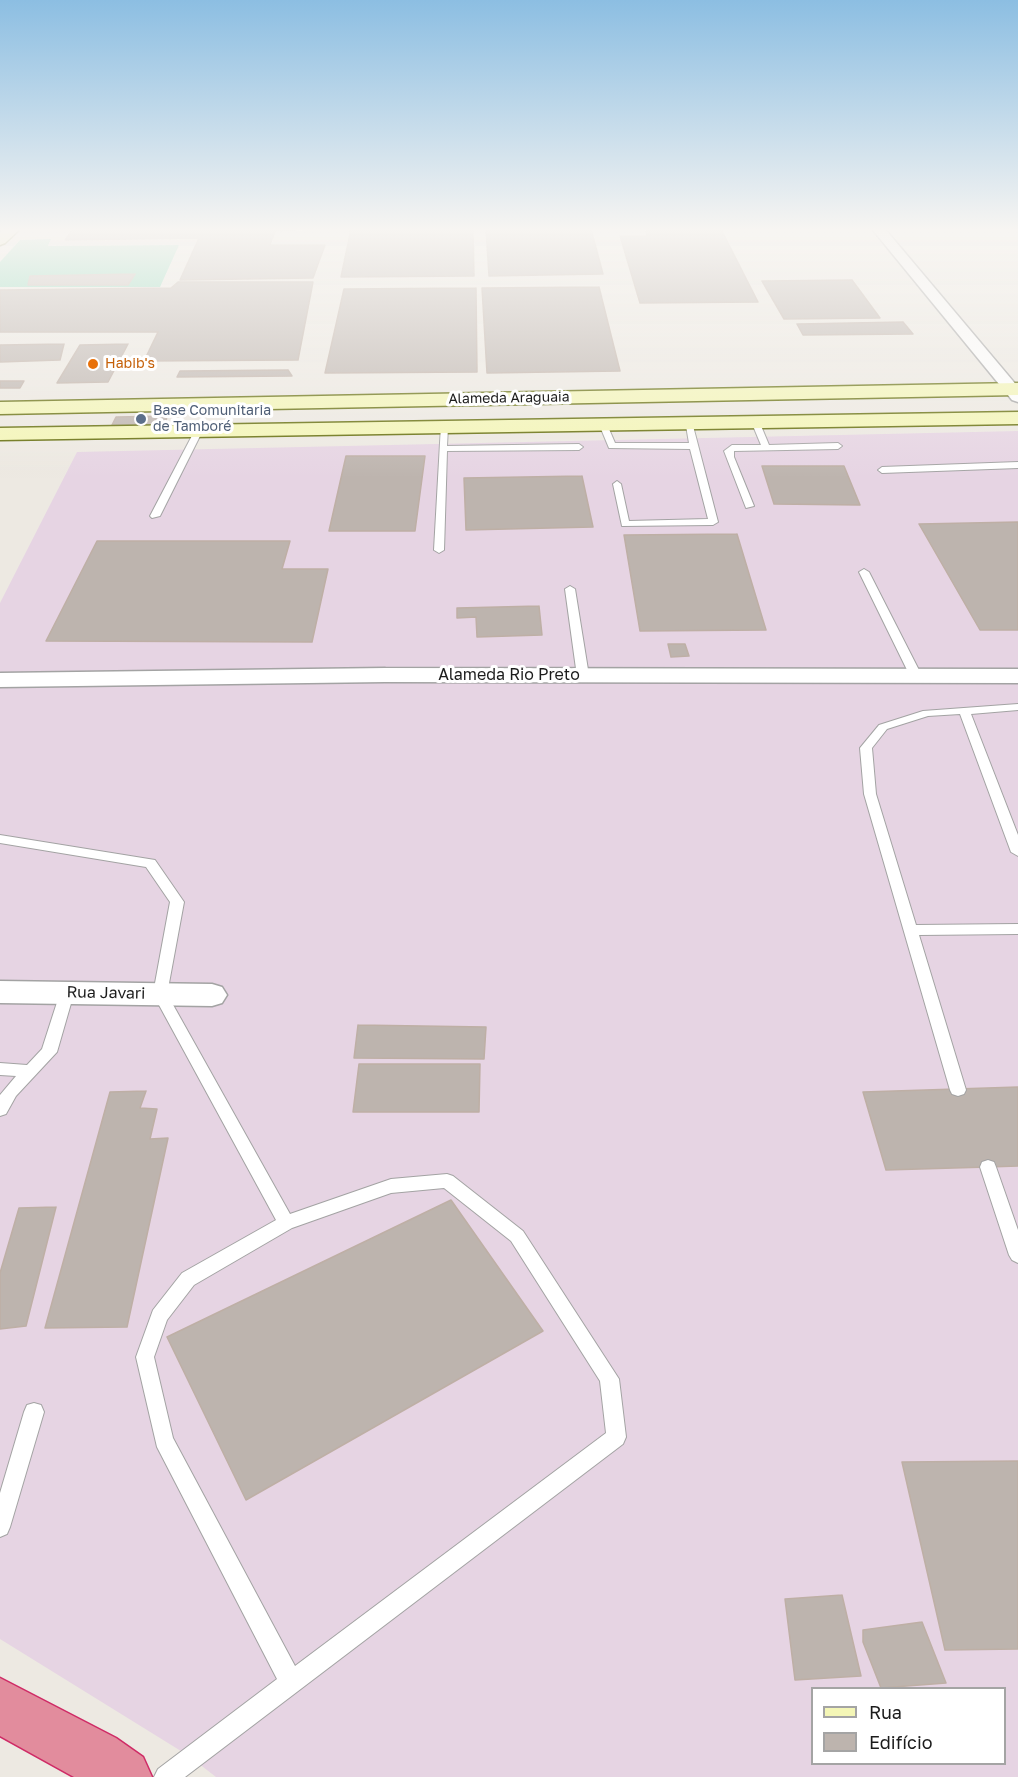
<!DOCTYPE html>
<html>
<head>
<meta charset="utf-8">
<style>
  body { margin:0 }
  #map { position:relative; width:1018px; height:1777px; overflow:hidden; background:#ede9e2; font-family:"Golos Text",sans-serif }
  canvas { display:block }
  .legend { position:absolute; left:811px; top:1687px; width:195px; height:78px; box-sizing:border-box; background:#fff; border:2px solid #a4a4a4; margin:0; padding:8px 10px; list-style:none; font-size:18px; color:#1c1c1c }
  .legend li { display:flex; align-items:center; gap:12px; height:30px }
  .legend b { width:30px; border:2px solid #a4a4a4 }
</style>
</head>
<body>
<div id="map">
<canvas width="1018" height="1777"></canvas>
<ul class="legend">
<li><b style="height:8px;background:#f4f6b6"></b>Rua</li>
<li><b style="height:16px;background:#bdb4ae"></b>Edifício</li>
</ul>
</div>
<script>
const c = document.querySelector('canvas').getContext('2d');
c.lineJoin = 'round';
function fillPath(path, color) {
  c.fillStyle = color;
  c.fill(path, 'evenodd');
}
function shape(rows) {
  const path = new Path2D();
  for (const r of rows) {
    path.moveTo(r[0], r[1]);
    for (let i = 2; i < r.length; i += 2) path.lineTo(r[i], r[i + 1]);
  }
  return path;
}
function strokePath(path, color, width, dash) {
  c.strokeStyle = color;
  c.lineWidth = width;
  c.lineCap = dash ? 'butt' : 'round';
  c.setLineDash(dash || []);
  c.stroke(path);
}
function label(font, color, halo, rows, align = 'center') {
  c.font = font + ' "Golos Text",sans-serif';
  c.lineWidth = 6;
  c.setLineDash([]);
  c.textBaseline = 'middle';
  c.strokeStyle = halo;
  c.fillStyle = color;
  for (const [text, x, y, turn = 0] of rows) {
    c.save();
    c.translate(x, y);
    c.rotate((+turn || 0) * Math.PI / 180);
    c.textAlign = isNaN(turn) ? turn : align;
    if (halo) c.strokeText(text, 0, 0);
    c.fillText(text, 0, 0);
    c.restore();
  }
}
fillPath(shape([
  [1018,431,1018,1777,216,1777,189,1756,0,1639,0,603,77,452],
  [812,1688,1004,1688,1004,1764,812,1764]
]), '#e6d4e3');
fillPath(shape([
  [51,239,48,246,179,245,160,287,0,287,0,262,20,240]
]), '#82d9b6');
const building = shape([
  [73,229,310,229,275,231,270,245,325,245,313,278,180,280,199,238,65,240,73,229],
  [351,229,473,229,474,276,341,277,351,229],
  [486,229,591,229,603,274,489,276,486,229],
  [646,229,721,229,758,302,640,303,620,236,647,236,646,229],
  [135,274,128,285,28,285,30,276,135,274],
  [852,280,880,318,784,319,762,281,852,280],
  [178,282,313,282,298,360,144,361,158,332,0,332,0,290,171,288,178,282],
  [599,287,620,371,487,373,482,288,599,287],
  [476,288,477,372,325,373,344,289,476,288],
  [903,322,913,334,803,335,797,324,903,322],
  [64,344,60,360,0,362,0,345,64,344],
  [128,344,108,382,57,383,80,345,128,344],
  [288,370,292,376,177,377,180,371,288,370],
  [0,381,24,381,20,388,0,388,0,381],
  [167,416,166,422,159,426,111,427,116,417,167,416],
  [346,456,425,456,415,531,329,531,346,456],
  [762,466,844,466,860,505,774,504,762,466],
  [582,476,593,527,466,530,464,478,582,476],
  [1018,522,1018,630,980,630,919,524,1018,522],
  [737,534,766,630,640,631,624,535,737,534],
  [97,541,290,541,282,569,328,569,312,642,46,641,97,541],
  [539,606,542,635,477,637,476,617,457,618,457,608,539,606],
  [668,644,685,644,689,656,671,657,668,644],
  [358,1025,486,1027,484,1059,354,1058,358,1025],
  [359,1064,480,1064,479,1112,353,1112,359,1064],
  [1018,1087,1018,1166,988,1167,886,1170,863,1092,1018,1087],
  [146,1091,140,1108,157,1109,150,1139,168,1138,127,1327,45,1328,110,1092,146,1091],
  [451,1200,543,1331,246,1500,167,1337,451,1200],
  [56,1207,26,1326,0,1329,0,1273,19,1208,56,1207],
  [1018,1461,1018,1649,945,1650,902,1462,1018,1461],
  [842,1595,861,1676,795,1680,785,1599,842,1595],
  [922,1622,946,1683,881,1688,863,1642,863,1630,922,1622]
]);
fillPath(building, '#bdb4ae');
strokePath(building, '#beafa5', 1.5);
const lane = shape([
  [752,419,759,421,769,445,838,443,842,446,838,449,734,451,734,457,754,506,746,508,724,451,732,445,761,445,751,421,752,419],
  [685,420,692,422,718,522,713,525,622,526,613,484,617,481,621,484,629,521,708,519,690,449,609,448,599,424,606,422,615,443,689,443,685,420],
  [441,425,448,427,447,446,579,444,583,447,579,450,447,451,444,550,439,553,434,550,441,425],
  [196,428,203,430,160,516,152,518,150,516,196,428],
  [1018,462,1018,468,882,473,878,470,882,467,1018,462],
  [864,569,869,572,922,676,920,678,912,678,910,676,859,572,864,569],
  [570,586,575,589,589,676,583,679,577,676,565,589,570,586],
  [1018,704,1018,710,971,714,1018,835,1018,856,1011,852,960,714,928,716,887,729,872,748,876,794,916,925,1018,924,1018,934,919,935,966,1090,964,1094,958,1096,952,1094,950,1090,864,794,860,748,879,725,923,711,1018,704],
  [0,835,155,860,184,902,167,994,290,1214,391,1179,447,1174,453,1176,523,1231,619,1379,626,1437,623,1444,185,1777,154,1777,158,1769,277,1679,157,1447,136,1357,153,1310,182,1273,276,1220,153,994,170,902,146,867,0,843,0,835],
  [444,1188,511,1241,600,1381,606,1433,295,1666,173,1438,154,1357,167,1320,194,1285,292,1228,391,1193,444,1188],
  [67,988,72,989,74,993,57,1052,16,1096,6,1114,0,1116,0,1095,16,1076,0,1075,0,1063,27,1065,42,1049,60,993,62,989,67,988],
  [988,1160,994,1162,996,1167,1018,1230,1018,1263,1012,1260,1009,1255,980,1167,982,1162,988,1160],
  [34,1403,41,1405,44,1412,10,1527,7,1534,0,1537,0,1493,24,1412,27,1405,34,1403]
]);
const street = shape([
  [872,229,885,229,1018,387,1018,402,1012,400,872,229],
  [385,668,1018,669,1018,683,385,682,0,687,0,673,385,668],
  [0,981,212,984,222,987,227,995,222,1003,212,1006,0,1003,0,981]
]);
const secondary = shape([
  [4,229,20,229,5,243,0,245,0,232,4,229],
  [1018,383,1018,395,0,414,0,402,1018,383],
  [1018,412,1018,424,0,440,0,428,1018,412]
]);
const highway = shape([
  [0,1678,116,1738,143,1757,152,1777,74,1777,0,1736,0,1678]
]);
strokePath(lane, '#a3a3a3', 2);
strokePath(street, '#a3a3a3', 3);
strokePath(secondary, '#636c09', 3);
strokePath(highway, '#cf2b66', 3);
fillPath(lane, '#fff');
fillPath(street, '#fff');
fillPath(secondary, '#f4f6b6');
fillPath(highway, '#e28c9d');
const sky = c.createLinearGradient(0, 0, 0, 478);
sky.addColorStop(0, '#8cbee2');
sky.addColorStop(0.48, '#f7f5f2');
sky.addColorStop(1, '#f7f5f200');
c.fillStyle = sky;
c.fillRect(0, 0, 1018, 478);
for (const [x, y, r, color] of [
  [93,364,6,"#e8710a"],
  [141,419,6,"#5c6f8a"]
]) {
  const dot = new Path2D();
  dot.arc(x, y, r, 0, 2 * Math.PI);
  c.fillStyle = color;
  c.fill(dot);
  strokePath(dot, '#fff', 2);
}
label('14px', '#c56008', '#fff', [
  ["Habib's",105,364]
], 'left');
label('14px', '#1c1c1c', '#fff', [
  ["Alameda Araguaia",509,398,-1]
]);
label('14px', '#4e5e75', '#fff', [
  ["Base Comunitaria",153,411],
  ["de Tamboré",153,427]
], 'left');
label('16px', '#1c1c1c', '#fff', [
  ["Alameda Rio Preto",509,675],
  ["Rua Javari",106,993,1]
]);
</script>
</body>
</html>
